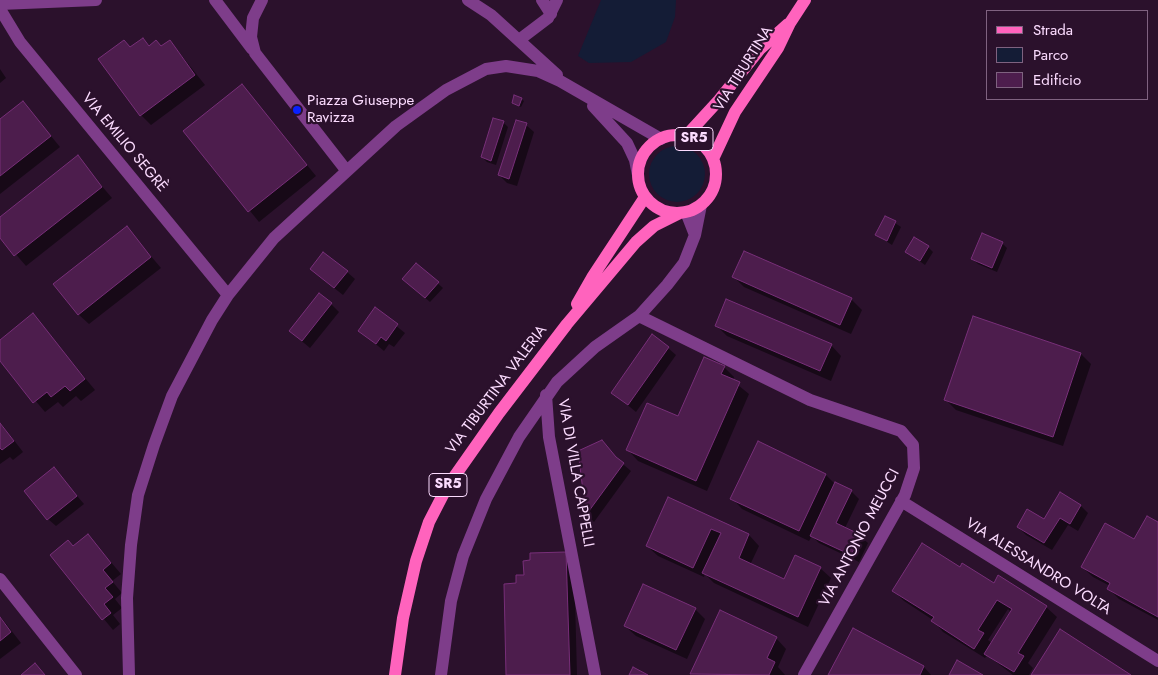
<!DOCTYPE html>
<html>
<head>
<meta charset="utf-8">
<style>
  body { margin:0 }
  #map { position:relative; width:1158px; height:675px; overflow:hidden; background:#2b112c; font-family:Jost,sans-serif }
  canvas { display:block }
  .legend { position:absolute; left:986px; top:10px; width:162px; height:90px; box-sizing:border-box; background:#2b112c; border:1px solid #7f6280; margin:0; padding:6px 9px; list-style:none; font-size:15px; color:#fcdcff }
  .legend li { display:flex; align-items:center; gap:10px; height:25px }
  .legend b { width:25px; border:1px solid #7f6280 }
</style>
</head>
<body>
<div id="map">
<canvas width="1158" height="675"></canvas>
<ul class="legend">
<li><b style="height:6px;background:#ff63bd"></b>Strada</li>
<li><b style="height:14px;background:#141c36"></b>Parco</li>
<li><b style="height:14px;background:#4d1d4d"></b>Edificio</li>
</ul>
</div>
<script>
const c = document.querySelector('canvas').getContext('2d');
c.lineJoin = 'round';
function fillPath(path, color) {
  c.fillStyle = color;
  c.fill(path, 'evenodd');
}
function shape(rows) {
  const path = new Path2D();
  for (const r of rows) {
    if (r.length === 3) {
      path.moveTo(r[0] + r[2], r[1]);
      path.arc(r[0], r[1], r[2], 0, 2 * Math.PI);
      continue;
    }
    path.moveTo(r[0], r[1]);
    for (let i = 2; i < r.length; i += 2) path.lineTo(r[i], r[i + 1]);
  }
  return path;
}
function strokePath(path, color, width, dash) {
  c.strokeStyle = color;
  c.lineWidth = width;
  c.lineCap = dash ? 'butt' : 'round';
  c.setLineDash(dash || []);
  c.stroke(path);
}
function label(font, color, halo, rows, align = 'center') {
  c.font = font + ' Jost,sans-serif';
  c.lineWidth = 4.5;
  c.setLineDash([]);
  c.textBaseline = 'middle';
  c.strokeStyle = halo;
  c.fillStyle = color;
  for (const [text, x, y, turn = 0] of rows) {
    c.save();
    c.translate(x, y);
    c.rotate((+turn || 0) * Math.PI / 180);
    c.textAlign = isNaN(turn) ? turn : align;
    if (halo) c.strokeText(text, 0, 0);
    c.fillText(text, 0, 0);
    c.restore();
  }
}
fillPath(shape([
  [601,0,676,0,675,17,666,42,631,62,589,63,578,56],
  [677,174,28]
]), '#141c36');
fillPath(shape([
  [143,39,150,46,162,47,170,41,205,85,151,125,141,115,131,48],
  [0,69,6,78,0,83],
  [242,86,316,176,259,222,185,131],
  [521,99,524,101,521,107,513,103],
  [23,102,60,147,0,194,0,120],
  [503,122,508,127,496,165,487,162,482,157],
  [526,125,534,132,517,186,507,183,499,175],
  [77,157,112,198,26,266,0,236,0,218],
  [886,217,901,227,892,245,877,235],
  [127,228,161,268,89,324,78,314],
  [1002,243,1007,248,997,272,978,264,973,259],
  [928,247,933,252,925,265,907,252],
  [416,264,443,288,430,302,409,284],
  [347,272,355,279,343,295,319,276],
  [734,277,851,299,862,310,851,334,744,287],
  [331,304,339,312,310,348,298,338],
  [375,309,405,333,394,347,389,344,384,351,359,330],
  [33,315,95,390,81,401,76,396,63,407,58,402,45,412,0,359,0,341],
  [716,325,831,345,841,356,831,381,727,336],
  [668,348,676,355,636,412,613,393],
  [1081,354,1091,364,1063,446,956,410,945,399],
  [724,367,734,377,733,381,749,394,707,491,638,461,628,450,678,418],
  [0,422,23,452,13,460,10,457,0,464],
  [758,443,826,475,836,485,851,491,859,499,845,528,860,536,868,543,859,562,819,543,812,536,809,541,742,509,732,498],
  [579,452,618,460,631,471,594,522,587,515],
  [54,469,84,504,56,526,48,519],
  [669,498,749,535,759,546,750,565,784,580,820,568,831,578,808,627,714,583,705,574,704,577,658,556,647,546],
  [1081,506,1088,513,1078,531,1068,525,1052,550,1026,535,1018,527,1045,521],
  [1158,524,1158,620,1119,599,1109,589,1110,586,1093,577,1082,567,1135,541],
  [88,535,121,574,112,581,122,593,115,599,122,608,113,615,120,624,113,630,51,555,73,547],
  [566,554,574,561,577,675,508,675,517,584,525,576],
  [960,569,1046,607,1057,617,1028,663,1033,668,1029,675,1013,675,987,655,985,658,943,632,933,620,904,601,894,591],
  [1008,609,1011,612,992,643,988,640],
  [695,609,705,619,687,659,636,636,625,626],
  [0,616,21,643,0,659],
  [854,630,924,667,931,675,829,675],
  [776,638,786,649,778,667,785,675,691,674]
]), '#0007');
const building = shape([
  [143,38,149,46,156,40,161,46,170,40,195,75,140,116,98,59,124,40,130,47,143,38],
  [242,84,307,165,248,212,183,131,242,84],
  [514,95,522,98,519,106,512,103,514,95],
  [23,101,51,136,0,176,0,119,23,101],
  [493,118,504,121,491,161,481,157,493,118],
  [516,120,527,123,509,179,498,175,516,120],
  [78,155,102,187,14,256,0,238,0,217,78,155],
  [885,216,896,221,887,241,875,235,885,216],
  [127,226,151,257,78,315,53,284,127,226],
  [982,233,1003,242,992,268,971,259,982,233],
  [914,237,929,246,920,261,905,252,914,237],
  [744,251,852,298,840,325,732,277,744,251],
  [323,252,348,271,334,288,310,269,323,252],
  [416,263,439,282,425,298,402,279,416,263],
  [319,293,332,303,302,341,289,331,319,293],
  [726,299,832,344,820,371,715,326,726,299],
  [375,307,398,324,386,341,381,337,376,344,358,331,375,307],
  [33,313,85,379,70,391,65,386,51,397,47,392,33,403,0,361,0,340,33,313],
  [973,316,1081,353,1053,437,944,400,973,316],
  [652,334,669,347,628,405,611,393,652,334],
  [704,357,725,366,721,374,740,382,696,481,626,450,647,403,678,416,704,357],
  [0,423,14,441,2,450,0,448,0,423],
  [602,440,616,457,624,463,586,515,578,451,602,440],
  [758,441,826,474,799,531,730,499,758,441],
  [54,467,77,496,47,520,24,491,54,467],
  [835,482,852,490,836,523,861,535,851,555,810,536,835,482],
  [1060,492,1081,505,1070,524,1060,518,1044,543,1017,527,1027,509,1044,519,1060,492],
  [668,497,749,534,739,558,784,579,795,555,821,567,798,617,702,573,721,533,711,529,693,568,646,546,668,497],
  [1147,516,1158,522,1158,617,1107,589,1110,583,1081,567,1105,523,1134,539,1147,516],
  [88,534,111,563,103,570,113,582,105,588,113,597,104,604,111,613,102,620,50,555,68,540,73,546,88,534],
  [922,543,960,567,962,563,994,583,998,575,1047,606,1018,653,1024,656,1014,672,984,654,1012,609,997,600,978,630,984,633,974,649,931,621,934,617,892,591,922,543],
  [566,552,570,675,506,675,504,584,516,583,516,575,524,575,523,561,530,560,530,553,566,552],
  [643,584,696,608,676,650,624,626,643,584],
  [720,610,777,637,767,658,775,662,769,675,690,674,720,610],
  [0,617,11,632,0,641,0,617],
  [853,628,924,666,920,675,828,675,853,628],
  [1060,629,1131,675,1031,675,1060,629],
  [957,660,983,675,949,675,957,660],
  [35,663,45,675,21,675,35,663],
  [633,667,648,675,629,675,633,667]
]);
fillPath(building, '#4d1d4d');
strokePath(building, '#782f79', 1);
strokePath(shape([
  [215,0,252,49],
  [262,0,253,18,251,37,255,53,346,170],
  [468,0,491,15,557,75],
  [542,0,551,14],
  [0,4,96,0],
  [0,9,20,42,228,295],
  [519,40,548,18,557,0],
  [593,106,627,143,635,160,638,175],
  [686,212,695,235,701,205],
  [639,316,810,400,901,431,913,445,914,468,905,495,804,675],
  [546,395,549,437,595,675],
  [901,501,1158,661],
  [0,579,76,675],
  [129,675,127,598,131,545,138,495,154,445,172,396,212,320,228,295,274,238,396,126,446,90,486,69,506,66,538,71,560,81,661,139],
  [441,675,451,601,463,556,486,499,519,437,557,382,595,347,639,316,667,285,684,263,695,235]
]), '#7e3d8a', 12);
strokePath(shape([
  [677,174,39],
  [686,136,719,100,760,49,788,24],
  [713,159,735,112,778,48,790,23,805,0],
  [577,304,593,276,645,197],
  [395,675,403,618,416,561,429,522,447,487,499,413,567,324,636,242,654,226,680,213]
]), '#ff63bd', 12);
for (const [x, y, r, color] of [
  [297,110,5,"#0921fe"]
]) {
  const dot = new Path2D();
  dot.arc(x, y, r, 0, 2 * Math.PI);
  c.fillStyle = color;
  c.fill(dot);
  strokePath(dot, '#2b112c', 2);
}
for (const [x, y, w] of [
  [694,139,38],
  [448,485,38]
]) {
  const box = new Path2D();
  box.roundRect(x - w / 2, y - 11.5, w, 23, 4);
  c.fillStyle = '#2b112c';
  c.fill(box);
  strokePath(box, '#fcdcff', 1);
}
label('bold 14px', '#fcdcff', null, [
  ["SR5",694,139],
  ["SR5",448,485]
]);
label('15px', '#fcdcff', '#2b112c', [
  ["VIA TIBURTINA",744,69,-58],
  ["VIA EMILIO SEGRÈ",124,143,50],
  ["VIA TIBURTINA VALERIA",497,390,-53],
  ["VIA DI VILLA CAPPELLI",575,473,80],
  ["VIA ANTONIO MEUCCI",860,538,-62],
  ["VIA ALESSANDRO VOLTA",1038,567,32]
]);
label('15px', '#fcdcff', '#2b112c', [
  ["Piazza Giuseppe",307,101],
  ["Ravizza",307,118]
], 'left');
</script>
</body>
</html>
